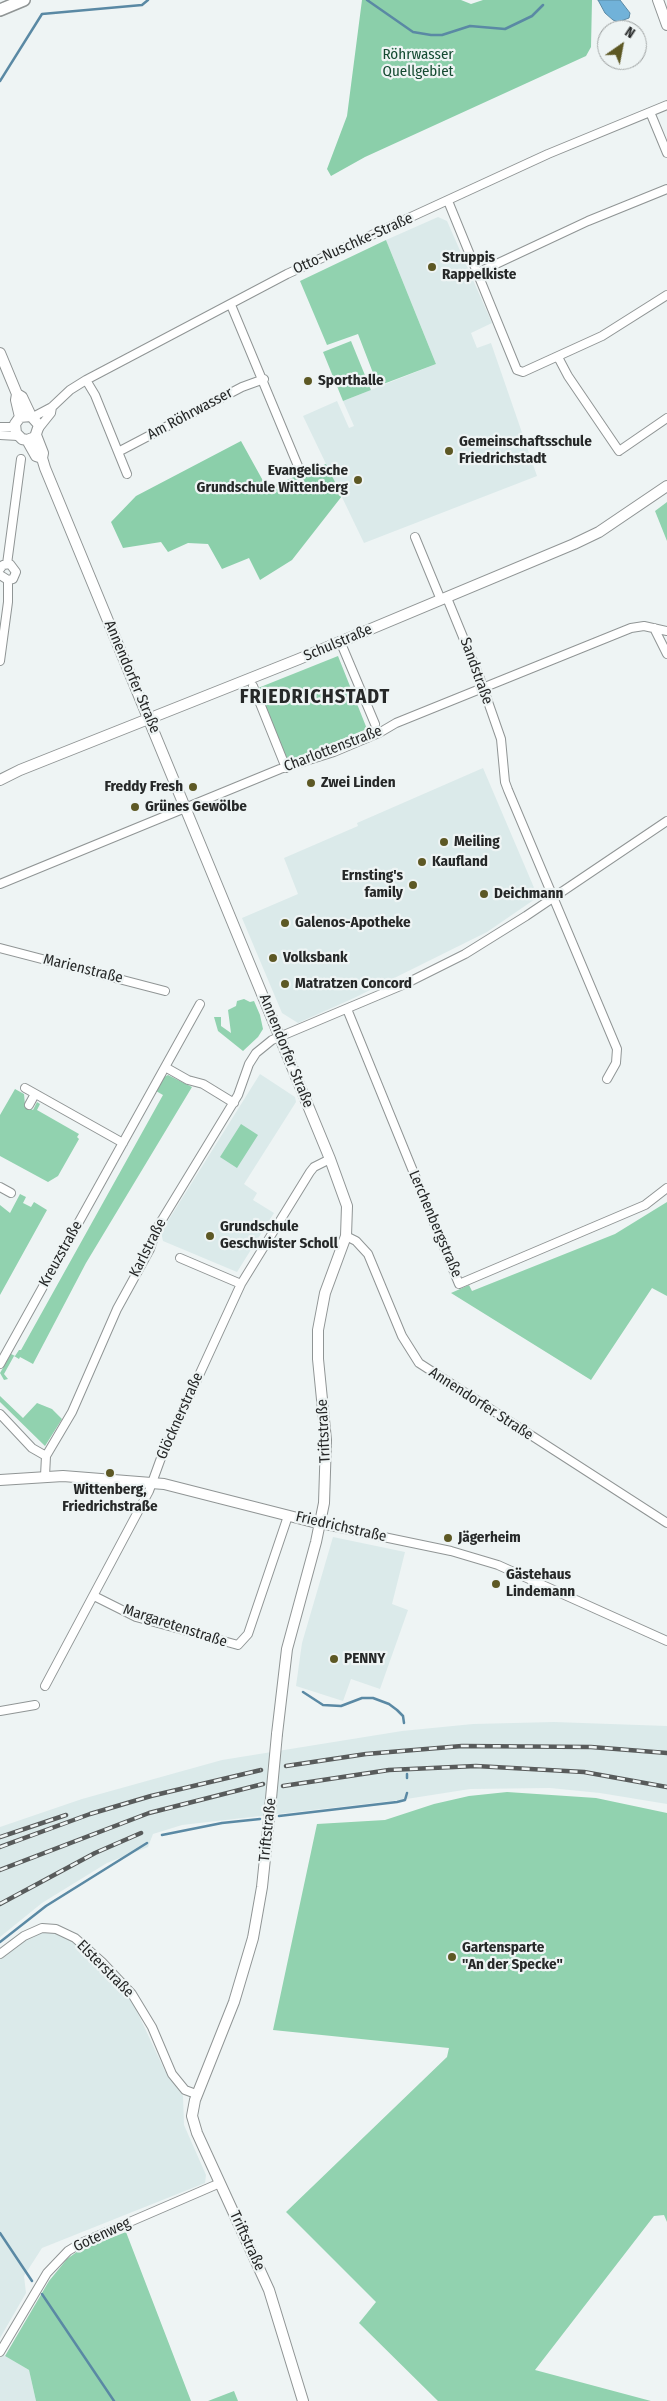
<!DOCTYPE html>
<html>
<head>
<meta charset="utf-8">
<style>
  body { margin:0 }
  #map { position:relative; width:667px; height:2401px; overflow:hidden; background:#eef4f4; font-family:"Fira Sans Condensed",sans-serif }
  canvas { display:block }
  .north { position:absolute; left:597px; top:20px; width:50px; height:50px; box-sizing:border-box; background:#eef4f4; border:1px solid #9ea2a2; border-radius:50%; rotate:33deg; font-size:14px; font-weight:700; line-height:20px; text-align:center; color:#262828 }
  .north::after { content:''; display:block; margin:auto; width:18px; height:22px; background:#5d5824; clip-path:polygon(50% 0,100% 100%,50% 72%,0 100%) }
</style>
</head>
<body>
<div id="map">
<canvas width="667" height="2401"></canvas>
<div class="north">N</div>
</div>
<script>
const c = document.querySelector('canvas').getContext('2d');
c.lineJoin = 'round';
function fillPath(path, color) {
  c.fillStyle = color;
  c.fill(path, 'evenodd');
}
function shape(rows) {
  const path = new Path2D();
  for (const r of rows) {
    path.moveTo(r[0], r[1]);
    for (let i = 2; i < r.length; i += 2) path.lineTo(r[i], r[i + 1]);
  }
  return path;
}
function strokePath(path, color, width, dash) {
  c.strokeStyle = color;
  c.lineWidth = width;
  c.lineCap = dash ? 'butt' : 'round';
  c.setLineDash(dash || []);
  c.stroke(path);
}
function label(font, color, halo, rows, align = 'center') {
  c.font = font + ' "Fira Sans Condensed",sans-serif';
  c.lineWidth = 4.5;
  c.setLineDash([]);
  c.textBaseline = 'middle';
  c.strokeStyle = halo;
  c.fillStyle = color;
  for (const [text, x, y, turn = 0] of rows) {
    c.save();
    c.translate(x, y);
    c.rotate((+turn || 0) * Math.PI / 180);
    c.textAlign = isNaN(turn) ? turn : align;
    if (halo) c.strokeText(text, 0, 0);
    c.fillText(text, 0, 0);
    c.restore();
  }
}
fillPath(shape([
  [438,217,447,221,492,323,471,333,477,348,491,343,537,476,364,543,303,416,337,401,349,428,354,426,343,401,436,364,386,240],
  [483,768,538,897,487,932,354,998,298,1023,282,1013,242,918,298,894,284,858,358,826,357,823],
  [260,1074,295,1097,296,1102,244,1184,257,1193,253,1200,274,1213,237,1272,163,1241,161,1232],
  [333,1537,405,1552,392,1604,408,1610,380,1689,351,1679,343,1701,296,1686,302,1643],
  [554,1722,667,1726,667,1804,600,1793,550,1788,470,1789,400,1800,182,1825,153,1834,148,1847,107,1863,42,1903,0,1937,0,1827,82,1799,222,1760,402,1731,473,1724],
  [44,1931,55,1932,75,1941,103,1968,134,2005,164,2069,183,2096,184,2125,206,2175,205,2183,42,2248,24,2276,26,2293,0,2338,0,1959,34,1934],
  [0,2353,29,2370,36,2401,0,2401]
]), '#dbeaea');
fillPath(shape([
  [386,240,436,364,378,386,358,334,327,345,300,281],
  [351,341,371,390,343,401,323,352],
  [667,502,667,541,655,511],
  [338,656,367,729,287,761,258,688],
  [244,999,250,1002,254,1001,260,1015,263,1029,258,1037,243,1051,218,1031,214,1017,221,1017,221,1026,231,1033,228,1010,236,1006,237,1001],
  [168,1075,192,1087,86,1263,33,1364,20,1357,19,1359,14,1356,4,1374,8,1379,4,1380,0,1373,11,1354,15,1356,19,1350,21,1350,163,1095,156,1091,164,1077],
  [15,1089,24,1094,25,1105,33,1110,37,1102,40,1104,37,1110,79,1134,77,1137,79,1139,58,1176,48,1182,0,1156,0,1115],
  [241,1124,258,1135,237,1168,220,1157],
  [20,1194,26,1197,23,1203,31,1207,34,1202,47,1210,0,1295,0,1205,10,1213],
  [667,1202,667,1296,652,1288,591,1380,451,1293,469,1285,472,1291,615,1234],
  [0,1396,23,1418,37,1403,52,1409,62,1419,45,1446,0,1402],
  [507,1792,596,1798,667,1813,667,2222,664,2215,654,2216,535,2370,651,2401,438,2401,359,2323,376,2302,286,2212,447,2057,449,2048,273,2030,317,1824,385,1820,434,1804,469,1796],
  [126,2232,191,2401,36,2401,29,2370,5,2356,49,2281,67,2259,78,2251],
  [234,2391,238,2401,208,2401]
]), '#91d2af');
fillPath(shape([
  [362,0,461,0,471,4,483,0,592,0,591,47,586,56,365,157,331,176,327,169,347,116],
  [241,441,267,488,326,464,342,496,292,560,260,580,249,558,222,569,208,544,188,543,168,552,161,542,123,548,111,522,136,496]
]), '#8bcfaa');
const water = shape([
  [598,0,620,0,630,13,629,18,618,22,613,20,605,13,598,0]
]);
fillPath(water, '#71b2d9');
strokePath(water, '#5a89a4', 1);
strokePath(shape([
  [367,0,413,32,431,35,442,35,470,26,505,29,532,16,543,5],
  [0,81,42,14,142,5,148,0],
  [303,1692,323,1705,341,1706,362,1698,373,1698,389,1704,397,1710,403,1716,404,1723],
  [407,1778,407,1774],
  [279,1816,397,1802,405,1800,407,1793],
  [162,1835,222,1823,260,1819],
  [0,1942,46,1906,147,1843],
  [0,2233,32,2281],
  [42,2294,114,2401]
]), '#5a89a4', 2.5);
const street = shape([
  [650,112,667,153],
  [448,201,517,370,523,372,602,336,667,295],
  [477,273,588,221,667,189],
  [231,305,298,466],
  [558,357,568,376,619,451,667,418],
  [86,380,95,395,127,474],
  [33,417,52,407,70,390,86,380,287,274,548,154,667,105],
  [0,427,15,427],
  [39,428,51,413,52,407],
  [0,435,18,436],
  [118,452,242,387,264,379],
  [415,537,441,600],
  [7,564,21,459],
  [0,569,3,565,10,564,16,572,13,579,8,580,0,575],
  [447,598,479,676,501,739,505,782,508,790,617,1049,616,1063,607,1079],
  [654,628,667,654],
  [340,641,375,724],
  [0,661,8,602,8,580],
  [253,686,286,768],
  [0,884,280,769,334,752,379,733,396,723,631,628,644,626,667,631],
  [0,948,165,991],
  [347,1009,459,1284,645,1205,667,1188],
  [165,1067,188,1080,203,1084,234,1103],
  [25,1088,123,1143],
  [29,1105,35,1094],
  [0,1187,11,1193],
  [346,1236,356,1241,368,1254,402,1336,419,1363,667,1523],
  [180,1258,241,1284],
  [0,1364,200,1004],
  [0,1414,32,1448,46,1456],
  [45,1476,46,1456,72,1412,117,1309,150,1249,157,1228,238,1095,249,1064,256,1053,272,1040,405,984,465,954,526,916,667,821],
  [321,1524,451,1551,498,1565,667,1641],
  [94,1596,136,1617,238,1645,248,1634,288,1516],
  [45,1686,149,1491,161,1458,241,1284,310,1172,314,1167,330,1159],
  [0,1711,35,1705],
  [0,1954,24,1936,42,1928,56,1929,75,1938,102,1962,132,1994,152,2027,172,2074,185,2090,196,2094],
  [0,2352,47,2273,68,2251,81,2243,220,2183]
]);
const secondary = shape([
  [658,0,667,25],
  [0,353,17,394,22,397,31,416,39,425,35,437,27,440,22,439,16,433,15,424,20,417,31,416],
  [17,394,16,400,20,417],
  [36,435,43,453,42,458,45,468,330,1159,347,1206,346,1236,325,1293,318,1330,318,1359,326,1440,324,1503,316,1542,287,1649,277,1734],
  [27,440,36,456,42,458],
  [0,780,20,770,299,659,574,544,599,532,667,486],
  [0,1480,63,1476,164,1484,321,1524],
  [269,1820,262,1887,253,1938,234,2002,195,2100,192,2116,197,2133,269,2290,303,2401]
]);
const primary = shape([
  [0,10,24,0]
]);
strokePath(street, '#909595', 10);
strokePath(secondary, '#909595', 12);
strokePath(primary, '#909595', 14);
strokePath(street, '#fff', 8);
strokePath(secondary, '#fff', 10);
strokePath(primary, '#fff', 11);
const rail = shape([
  [286,1766,366,1754,462,1746,591,1747,667,1753],
  [283,1786,389,1770,476,1766,584,1772,667,1787],
  [0,1837,66,1815],
  [0,1847,90,1814,151,1796,261,1770],
  [0,1870,149,1813,263,1784],
  [0,1904,95,1853,141,1833]
]);
strokePath(rail, '#585b5b', 4.5);
strokePath(rail, '#eef4f4', 2.5, [8]);
const secondaryBridge = shape([
  [269,1820,277,1734]
]);
strokePath(secondaryBridge, '#909595', 12, []);
strokePath(secondaryBridge, '#fff', 10);
for (const [x, y, r, color] of [
  [432,267,5,"#5d5824"],
  [308,381,5,"#5d5824"],
  [449,451,5,"#5d5824"],
  [358,480,5,"#5d5824"],
  [311,783,5,"#5d5824"],
  [193,787,5,"#5d5824"],
  [135,807,5,"#5d5824"],
  [444,842,5,"#5d5824"],
  [422,862,5,"#5d5824"],
  [413,885,5,"#5d5824"],
  [484,894,5,"#5d5824"],
  [285,923,5,"#5d5824"],
  [273,958,5,"#5d5824"],
  [285,984,5,"#5d5824"],
  [210,1236,5,"#5d5824"],
  [110,1473,5,"#5d5824"],
  [448,1538,5,"#5d5824"],
  [496,1584,5,"#5d5824"],
  [334,1659,5,"#5d5824"],
  [452,1957,5,"#5d5824"]
]) {
  const dot = new Path2D();
  dot.arc(x, y, r, 0, 2 * Math.PI);
  c.fillStyle = color;
  c.fill(dot);
  strokePath(dot, '#eef4f4', 2);
}
label('15px', '#154b32', '#eef4f4', [
  ["Röhrwasser",418,55],
  ["Quellgebiet",418,72]
]);
label('15px', '#262828', '#eef4f4', [
  ["Otto-Nuschke-Straße",353,244,-24],
  ["Am Röhrwasser",190,414,-28],
  ["Schulstraße",338,643,-23],
  ["Sandstraße",476,671,70],
  ["Annendorfer Straße",132,677,67],
  ["Charlottenstraße",333,749,-21],
  ["Marienstraße",83,969,14],
  ["Annendorfer Straße",286,1051,68],
  ["Lerchenbergstraße",435,1224,67],
  ["Karlstraße",148,1248,-63],
  ["Kreuzstraße",61,1254,-61],
  ["Annendorfer Straße",481,1404,33],
  ["Glöcknerstraße",180,1416,-66],
  ["Triftstraße",324,1431,-93],
  ["Friedrichstraße",341,1527,13],
  ["Margaretenstraße",175,1626,18],
  ["Triftstraße",268,1830,-84],
  ["Elsterstraße",105,1969,45],
  ["Gotenweg",102,2235,-25],
  ["Triftstraße",247,2241,65]
]);
label('bold 15px', '#262828', '#eef4f4', [
  ["Struppis",442,258],
  ["Rappelkiste",442,275],
  ["Sporthalle",318,381],
  ["Gemeinschaftsschule",459,442],
  ["Friedrichstadt",459,459],
  ["Evangelische",348,471,"right"],
  ["Grundschule Wittenberg",348,488,"right"],
  ["Zwei Linden",321,783],
  ["Freddy Fresh",183,787,"right"],
  ["Grünes Gewölbe",145,807],
  ["Meiling",454,842],
  ["Kaufland",432,862],
  ["Ernsting's",403,876,"right"],
  ["family",403,893,"right"],
  ["Deichmann",494,894],
  ["Galenos-Apotheke",295,923],
  ["Volksbank",283,958],
  ["Matratzen Concord",295,984],
  ["Grundschule",220,1227],
  ["Geschwister Scholl",220,1244],
  ["Wittenberg,",110,1490,"center"],
  ["Friedrichstraße",110,1507,"center"],
  ["Jägerheim",458,1538],
  ["Gästehaus",506,1575],
  ["Lindemann",506,1592],
  ["PENNY",344,1659],
  ["Gartensparte",462,1948],
  ["\"An der Specke\"",462,1965]
], 'left');
c.letterSpacing = '1px';
label('bold 20px', '#262828', '#eef4f4', [
  ["FRIEDRICHSTADT",315,697]
]);
c.letterSpacing = '0px';
</script>
</body>
</html>
